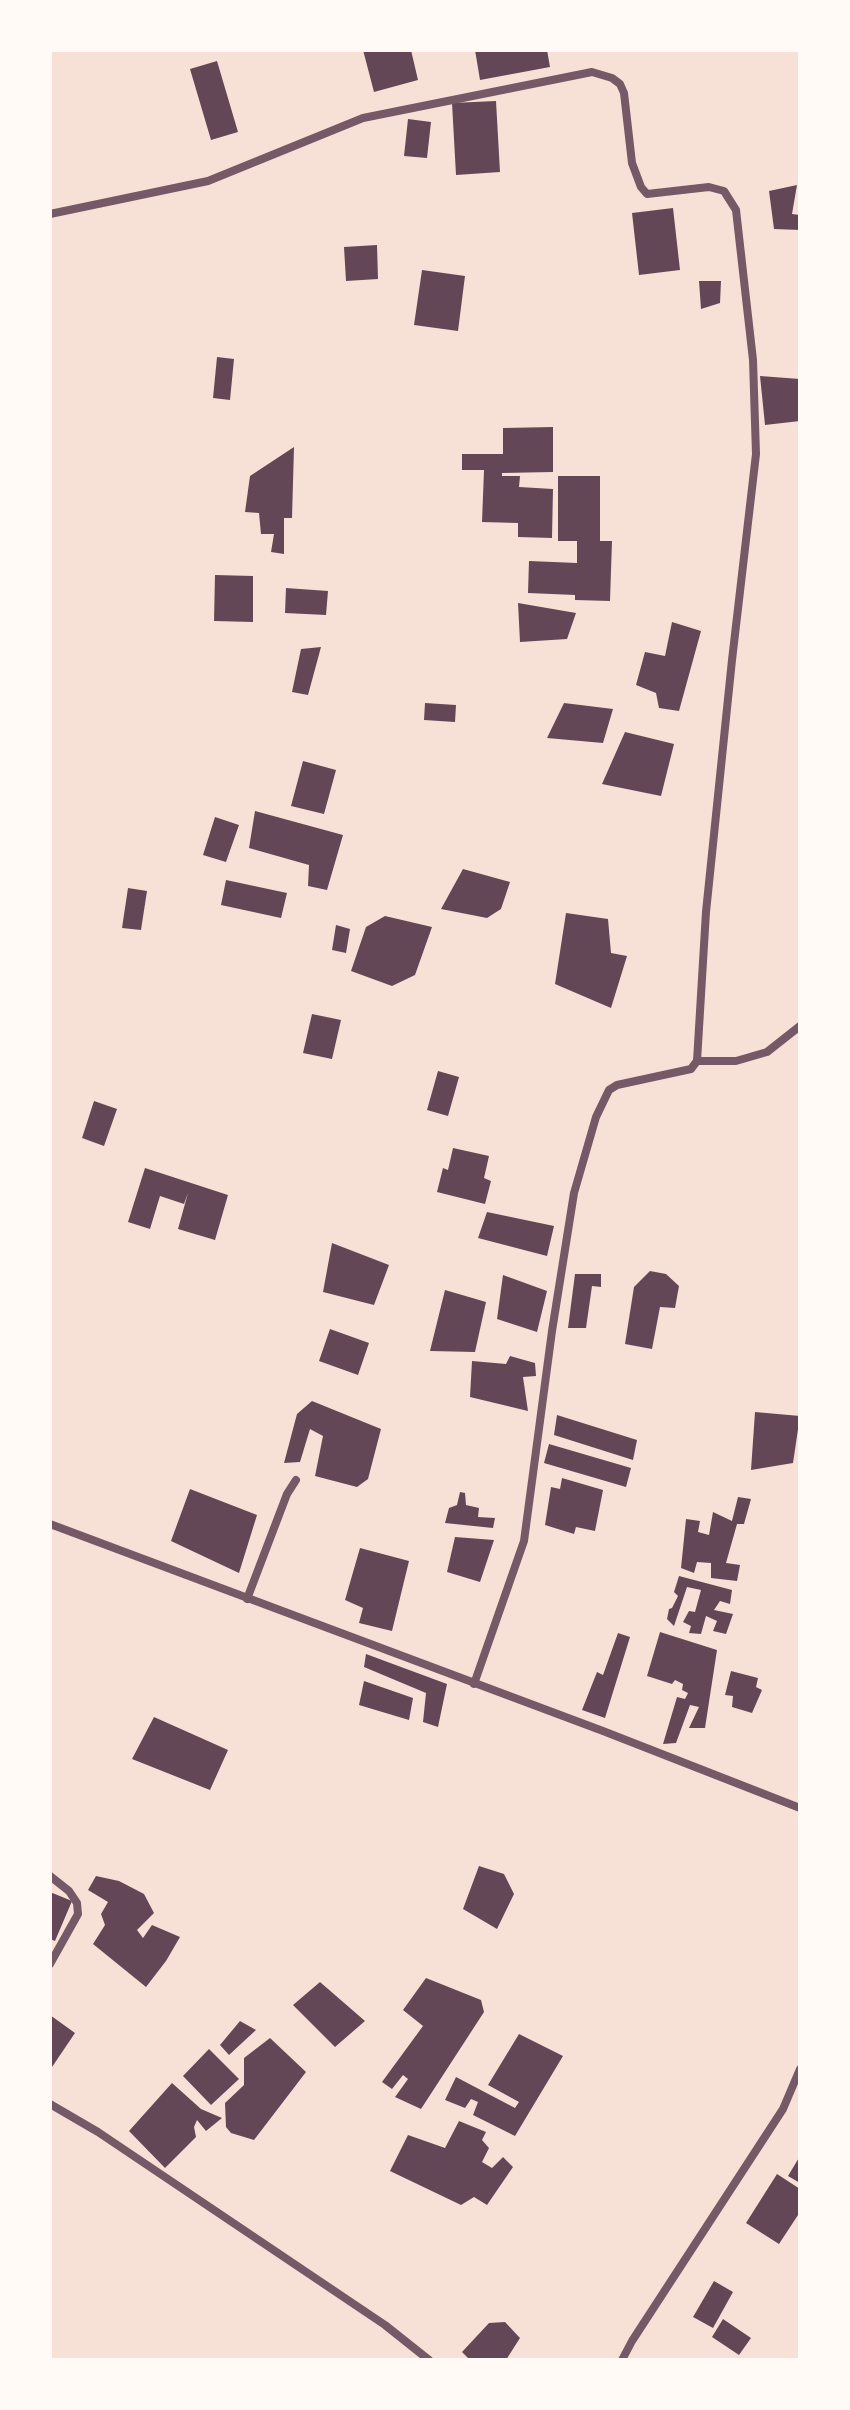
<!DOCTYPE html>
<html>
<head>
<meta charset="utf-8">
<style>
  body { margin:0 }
  #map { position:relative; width:850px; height:2410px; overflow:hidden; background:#f7e1d7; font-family:"Titillium Web",sans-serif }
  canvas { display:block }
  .frame { position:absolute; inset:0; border:52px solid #fffaf5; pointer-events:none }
</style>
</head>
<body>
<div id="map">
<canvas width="850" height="2410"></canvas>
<div class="frame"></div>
</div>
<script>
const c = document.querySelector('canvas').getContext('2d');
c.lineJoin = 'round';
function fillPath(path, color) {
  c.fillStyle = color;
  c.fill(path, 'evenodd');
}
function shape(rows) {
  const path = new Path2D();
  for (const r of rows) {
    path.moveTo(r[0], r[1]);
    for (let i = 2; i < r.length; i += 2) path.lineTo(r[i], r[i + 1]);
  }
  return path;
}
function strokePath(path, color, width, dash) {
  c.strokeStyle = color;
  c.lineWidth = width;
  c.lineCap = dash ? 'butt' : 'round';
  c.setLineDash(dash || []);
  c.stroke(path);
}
fillPath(shape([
  [363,50,411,50,418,80,374,92],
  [475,50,547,50,550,67,480,80],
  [217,61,238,132,211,140,190,69],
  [496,101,500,172,456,175,452,103],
  [408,119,431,122,427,158,404,156],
  [797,185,792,214,800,215,800,230,774,229,769,191],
  [673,208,680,270,639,275,632,213],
  [377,245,378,279,346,281,344,247],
  [422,270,465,276,458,331,414,325],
  [699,281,721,281,720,303,701,309],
  [217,357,234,359,230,400,213,398],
  [760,376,800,379,800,421,765,425],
  [553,427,553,472,502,473,502,476,520,476,519,487,553,489,552,538,518,537,518,523,482,522,484,470,462,470,462,454,503,454,503,428],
  [294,447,292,518,284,518,284,554,271,552,274,534,261,534,259,513,245,512,250,476],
  [558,476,600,476,600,541,612,541,610,601,575,600,575,595,528,593,529,561,577,563,577,541,558,541],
  [215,575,253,576,253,622,214,621],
  [286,588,328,591,326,615,285,613],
  [518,603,576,613,567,639,520,642],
  [672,622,701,631,679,711,659,708,656,693,636,685,645,652,665,656],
  [321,647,308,695,292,692,301,649],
  [425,703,456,705,455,722,424,720],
  [564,703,613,709,603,743,547,738],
  [625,732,674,744,661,796,602,784],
  [303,761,336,770,324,814,291,806],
  [255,811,343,835,327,890,308,886,309,865,249,848],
  [215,817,239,825,226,862,203,855],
  [463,869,510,882,501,909,487,918,441,909],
  [226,880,287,893,281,918,221,905],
  [128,888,147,891,141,930,122,928],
  [566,913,608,919,611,953,627,956,611,1008,555,984],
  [385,916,432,927,415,975,392,986,351,971,366,927],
  [336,925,350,929,346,953,332,950],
  [312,1014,341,1020,332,1059,303,1053],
  [438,1071,459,1077,448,1116,427,1110],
  [94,1101,117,1109,104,1146,82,1138],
  [453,1148,489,1156,484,1178,491,1181,485,1204,437,1192,443,1168,448,1170],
  [145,1168,228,1195,215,1240,178,1229,188,1193,184,1204,160,1196,150,1229,128,1222],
  [487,1212,554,1226,547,1256,478,1238],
  [332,1243,389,1265,374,1305,323,1292],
  [650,1271,666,1274,679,1286,675,1308,660,1307,652,1349,625,1344,634,1287],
  [575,1274,601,1274,601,1287,592,1286,586,1328,568,1328],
  [503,1275,547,1291,537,1332,497,1319],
  [445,1290,486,1302,475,1352,430,1351],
  [330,1329,369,1343,358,1375,319,1361],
  [510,1356,535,1363,536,1376,523,1377,528,1411,470,1397,472,1361,506,1364],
  [312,1401,381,1429,368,1479,357,1487,315,1476,323,1436,310,1429,300,1462,284,1463,297,1414],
  [755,1412,800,1416,793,1463,751,1470],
  [557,1415,637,1440,633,1460,554,1435],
  [549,1444,631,1468,626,1487,544,1463],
  [562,1478,603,1490,595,1531,576,1527,574,1534,545,1525,551,1487,560,1489],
  [190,1489,257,1515,239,1573,171,1541],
  [460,1492,465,1493,466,1505,479,1508,478,1517,495,1518,493,1528,445,1523,449,1508,457,1505],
  [738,1497,751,1499,744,1524,737,1524,726,1563,740,1565,737,1581,711,1578,711,1563,697,1562,694,1573,681,1568,686,1519,700,1521,698,1532,709,1535,713,1512,732,1521],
  [455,1537,494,1540,480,1582,447,1572],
  [360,1548,409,1561,392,1631,359,1623,363,1608,345,1600],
  [679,1576,732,1590,730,1604,720,1601,714,1610,733,1614,726,1634,713,1631,717,1621,706,1616,701,1634,689,1633,691,1626,683,1622,689,1611,695,1612,701,1590,687,1587,674,1626,667,1619,669,1609,672,1608,678,1596,674,1592],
  [660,1632,717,1650,705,1728,689,1728,699,1707,690,1705,676,1743,663,1744,677,1697,685,1699,688,1693,682,1690,683,1684,675,1680,672,1684,647,1676],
  [618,1633,630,1637,605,1718,582,1710,597,1672,603,1675],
  [366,1654,447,1684,438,1727,423,1722,426,1693,364,1667],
  [731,1671,758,1678,756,1687,762,1690,752,1713,732,1707,733,1696,725,1695],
  [364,1681,413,1698,409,1720,359,1705],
  [154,1717,228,1750,210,1790,132,1759],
  [479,1866,504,1874,514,1894,497,1929,463,1909],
  [96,1876,119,1881,144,1894,154,1913,137,1930,143,1938,152,1925,180,1937,166,1961,146,1987,93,1944,105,1925,101,1914,108,1902,88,1890],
  [50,1892,72,1901,55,1941,50,1939],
  [426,1978,481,2000,484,2012,421,2109,395,2097,408,2079,403,2075,392,2089,382,2082,423,2026,403,2010],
  [320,1982,365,2021,335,2047,293,2005],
  [50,2015,75,2033,50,2070],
  [240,2021,256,2030,229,2055,220,2045],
  [519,2034,563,2056,515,2136,473,2115,478,2102,471,2099,465,2108,445,2100,456,2077,515,2108,519,2102,488,2085],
  [270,2038,306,2072,254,2140,231,2133,226,2127,225,2103,244,2085,244,2058],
  [209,2049,239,2079,211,2105,183,2076],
  [172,2083,201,2109,222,2118,206,2131,197,2120,194,2127,196,2137,165,2168,129,2131],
  [459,2121,486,2132,482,2140,489,2148,482,2162,492,2168,503,2157,513,2167,487,2205,474,2197,461,2205,390,2171,408,2135,445,2148],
  [800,2156,800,2183,788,2176],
  [777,2174,800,2189,800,2212,779,2244,746,2223],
  [714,2281,733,2292,713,2328,693,2317],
  [723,2319,751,2338,739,2355,712,2337],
  [505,2322,520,2338,506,2360,470,2360,462,2352,489,2323]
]), '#644757');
strokePath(shape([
  [50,214,208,181,363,118,592,72,612,78,620,84,624,93,632,163,641,187,647,194,709,187,724,191,736,210,753,360,756,454,732,660,706,912,697,1061,691,1069,617,1085,609,1090,596,1117,574,1193,552,1331,524,1541,474,1684],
  [697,1061,736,1061,767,1052,800,1026],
  [50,1524,603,1731,800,1808],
  [247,1599,287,1494,296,1480],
  [50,1876,69,1891,77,1903,78,1914,50,1964],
  [50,2104,98,2132,385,2325,429,2360],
  [622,2360,632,2341,783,2109,800,2069]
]), '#755966', 8);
</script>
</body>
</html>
